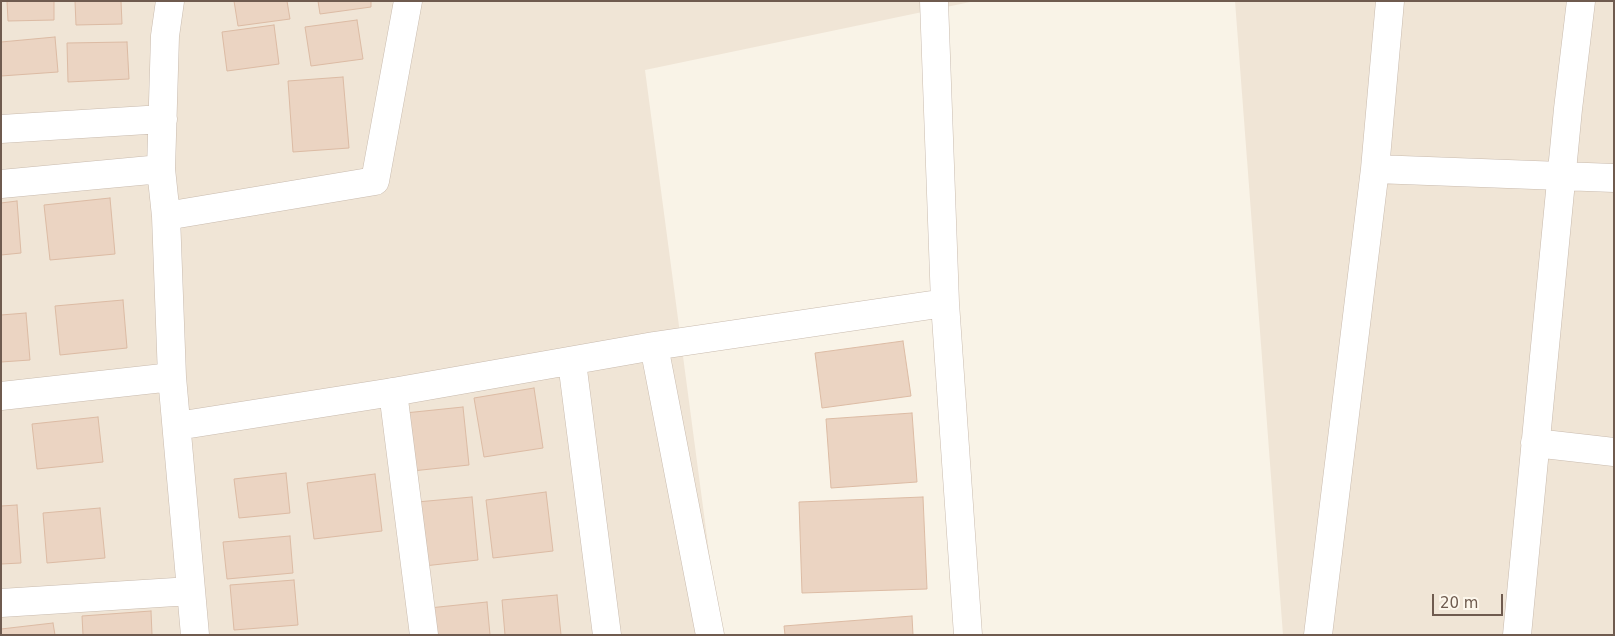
<!DOCTYPE html>
<html>
<head>
<meta charset="utf-8">
<style>
  body { margin:0 }
  #map { position:relative; width:1615px; height:636px; overflow:hidden; background:#f9f3e7; font-family:"DejaVu Sans",sans-serif }
  canvas { display:block }
  .frame { position:absolute; inset:0; border:2px solid #6f5b4f; pointer-events:none }
  .scale { position:absolute; left:1432px; top:594px; width:71px; height:22px; box-sizing:border-box; border:2px solid #6f5b4f; border-top:0; padding-left:6px; font-size:15px; line-height:18px; white-space:nowrap; color:#6f5b4f; -webkit-text-stroke:4px #fdf7ec; paint-order:stroke }
</style>
</head>
<body>
<div id="map">
<canvas width="1615" height="636"></canvas>
<div class="frame"></div>
<div class="scale">20 m</div>
</div>
<script>
const c = document.querySelector('canvas').getContext('2d');
c.lineJoin = 'round';
function fillPath(path, color) {
  c.fillStyle = color;
  c.fill(path, 'evenodd');
}
function shape(rows) {
  const path = new Path2D();
  for (const r of rows) {
    path.moveTo(r[0], r[1]);
    for (let i = 2; i < r.length; i += 2) path.lineTo(r[i], r[i + 1]);
  }
  return path;
}
function strokePath(path, color, width, dash) {
  c.strokeStyle = color;
  c.lineWidth = width;
  c.lineCap = dash ? 'butt' : 'round';
  c.setLineDash(dash || []);
  c.stroke(path);
}
fillPath(shape([
  [1,1,975,1,645,70,720,635,1,635],
  [1235,1,1614,1,1614,635,1283,635]
]), '#f0e5d6');
const building = shape([
  [7,1,54,1,54,20,8,21,7,1],
  [75,1,121,1,122,24,76,25,75,1],
  [234,1,287,1,290,19,238,26,234,1],
  [318,1,371,1,371,7,320,14,318,1],
  [357,20,363,59,311,66,305,27,357,20],
  [274,25,279,64,227,71,222,32,274,25],
  [55,37,58,72,1,76,1,42,55,37],
  [127,42,129,79,68,82,67,43,127,42],
  [343,77,349,148,293,152,288,81,343,77],
  [110,198,115,254,50,260,44,205,110,198],
  [17,201,21,253,1,255,1,203,17,201],
  [123,300,127,348,60,355,55,306,123,300],
  [26,313,30,360,1,362,1,315,26,313],
  [903,341,911,396,822,408,815,353,903,341],
  [534,388,543,448,484,457,474,398,534,388],
  [463,407,469,465,412,471,405,413,463,407],
  [912,413,917,482,831,488,826,419,912,413],
  [98,417,103,462,37,469,32,424,98,417],
  [286,473,290,513,239,518,234,479,286,473],
  [375,474,382,531,314,539,307,483,375,474],
  [546,492,553,551,493,558,486,500,546,492],
  [472,497,478,560,424,566,417,502,472,497],
  [923,497,927,589,802,593,799,502,923,497],
  [17,505,21,563,1,564,1,506,17,505],
  [100,508,105,558,47,563,43,513,100,508],
  [290,536,293,573,227,579,223,542,290,536],
  [294,580,298,625,234,630,230,585,294,580],
  [557,595,561,635,505,635,502,600,557,595],
  [487,602,490,635,431,635,429,608,487,602],
  [151,611,152,635,83,635,82,616,151,611],
  [912,616,913,635,785,635,784,626,912,616],
  [53,623,55,635,1,635,1,629,53,623]
]);
fillPath(building, '#ebd4c2');
strokePath(building, '#dcbba4', 1);
const minor = shape([
  [170,1,165,36,161,169,166,216,172,377,195,635],
  [934,1,945,303,968,635],
  [1,129,163,119],
  [1375,169,1614,178],
  [1,184,161,169],
  [166,216,375,181,408,1],
  [654,346,710,635],
  [572,362,607,635],
  [393,392,424,635],
  [1,396,172,377],
  [177,426,393,392,654,346,945,303],
  [1535,443,1614,452],
  [1,603,191,591],
  [1318,635,1375,169,1390,1],
  [1517,635,1568,109,1581,1]
]);
strokePath(minor, '#c9bbae', 29);
strokePath(minor, '#fff', 28);
</script>
</body>
</html>
